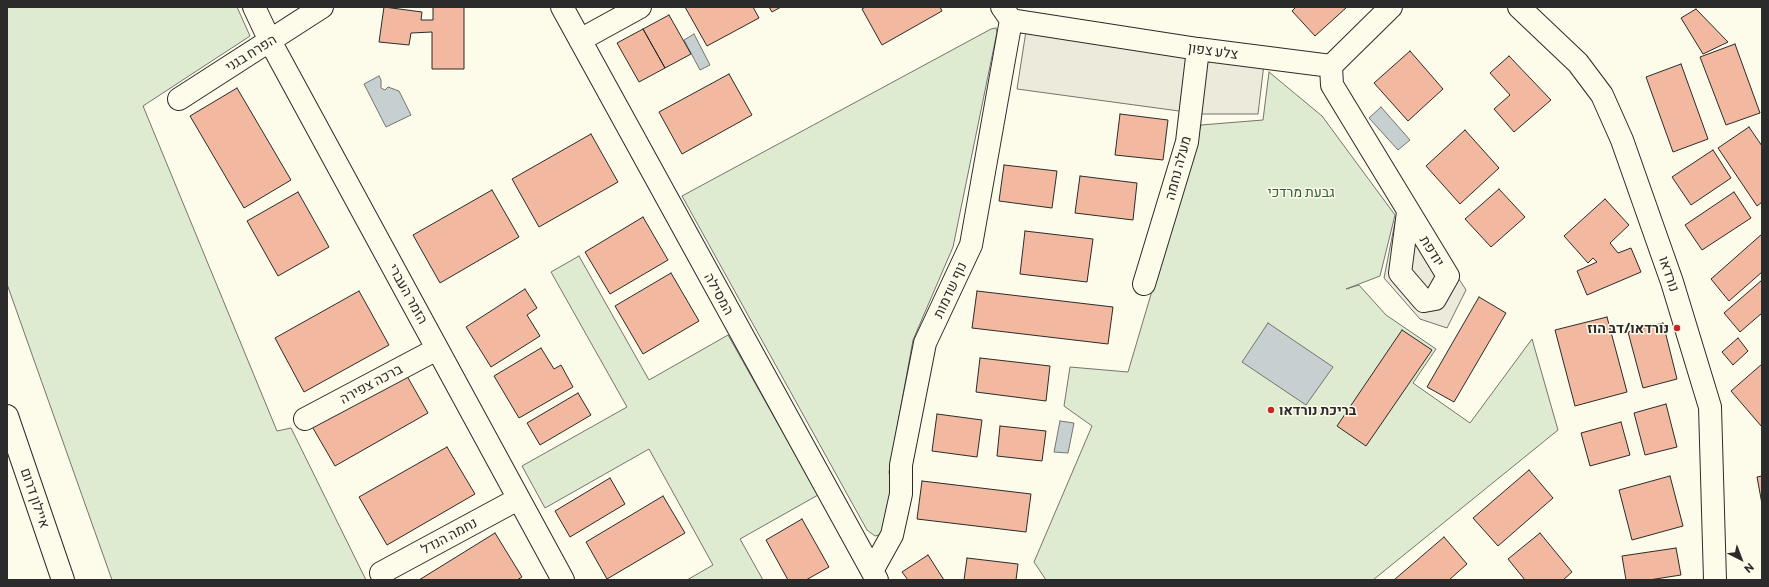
<!DOCTYPE html>
<html>
<head>
<meta charset="utf-8">
<style>
  body { margin:0 }
  #map { position:relative; width:1769px; height:587px; overflow:hidden; background:#fdfbea; font-family:Commissioner,sans-serif }
  canvas { display:block }
  .frame { position:absolute; inset:0; border:8px solid #2b2b2b; pointer-events:none }
  .north { position:absolute; left:1721px; top:539px; width:40px; height:40px; -webkit-text-stroke:3px #fdfbea; paint-order:stroke; rotate:138deg; font-size:11px; font-weight:700; line-height:16px; text-align:center; color:#2b2b2b }
  .north::after { content:''; display:block; margin:auto; width:14px; height:18px; background:#2b2b2b; clip-path:polygon(50% 0,100% 100%,50% 72%,0 100%) }
</style>
</head>
<body>
<div id="map">
<canvas width="1769" height="587"></canvas>
<div class="frame"></div>
<div class="north">N</div>
</div>
<script>
const c = document.querySelector('canvas').getContext('2d');
c.lineJoin = 'round';
function fillPath(path, color) {
  c.fillStyle = color;
  c.fill(path, 'evenodd');
}
function shape(rows) {
  const path = new Path2D();
  for (const r of rows) {
    path.moveTo(r[0], r[1]);
    for (let i = 2; i < r.length; i += 2) path.lineTo(r[i], r[i + 1]);
  }
  return path;
}
function strokePath(path, color, width, dash) {
  c.strokeStyle = color;
  c.lineWidth = width;
  c.lineCap = dash ? 'butt' : 'round';
  c.setLineDash(dash || []);
  c.stroke(path);
}
function label(font, color, halo, rows, align = 'center') {
  c.font = font + ' Commissioner,Heebo,sans-serif';
  c.lineWidth = 3;
  c.setLineDash([]);
  c.textBaseline = 'middle';
  c.strokeStyle = halo;
  c.fillStyle = color;
  for (const [text, x, y, turn = 0] of rows) {
    c.save();
    c.translate(x, y);
    c.rotate((+turn || 0) * Math.PI / 180);
    c.textAlign = isNaN(turn) ? turn : align;
    if (halo) c.strokeText(text, 0, 0);
    c.fillText(text, 0, 0);
    c.restore();
  }
}
const green = shape([
  [7,7,237,7,250,36,143,106,277,431,291,428,366,580,112,580,7,284,7,7],
  [996,28,997,32,953,247,913,340,889,472,893,497,883,534,875,536,867,530,682,196,991,29,996,28],
  [1269,72,1322,116,1395,215,1380,276,1346,289,1359,285,1386,315,1436,349,1413,383,1470,423,1532,339,1558,430,1373,580,1046,580,1034,562,1092,426,1064,406,1070,367,1128,372,1201,125,1263,120,1269,72],
  [579,256,649,380,728,335,818,495,740,539,763,580,687,580,713,565,649,449,545,508,522,466,627,407,551,272,579,256]
]);
fillPath(green, '#deebd1');
strokePath(green, '#74746e', 1);
const parking = shape([
  [1026,31,1264,64,1258,114,1201,114,1017,89,1026,31],
  [1414,209,1466,290,1447,328,1420,319,1384,278,1396,217,1414,209]
]);
fillPath(parking, '#eceadb');
strokePath(parking, '#74746e', 1);
const water = shape([
  [694,34,710,65,700,70,684,40,694,34],
  [379,76,381,80,381,88,385,90,388,87,399,91,411,115,386,127,364,84,379,76],
  [1381,107,1410,140,1398,150,1369,118,1381,107],
  [1268,323,1333,367,1306,405,1242,362,1268,323],
  [1060,421,1074,423,1068,453,1054,452,1060,421]
]);
fillPath(water, '#c7d0d0');
strokePath(water, '#74746e', 1);
const building = shape([
  [384,7,422,12,421,20,433,20,433,7,464,7,464,69,432,69,432,32,411,33,409,45,379,42,384,7],
  [685,7,753,7,759,18,707,46,685,7],
  [769,7,781,7,772,12,769,7],
  [865,7,940,7,942,11,882,45,862,9,865,7],
  [1296,7,1347,7,1315,36,1292,11,1296,7],
  [1696,9,1728,42,1703,54,1681,18,1696,9],
  [669,15,691,54,665,68,643,29,669,15],
  [643,29,665,68,639,82,617,43,643,29],
  [1735,44,1760,113,1726,125,1700,57,1735,44],
  [1410,51,1443,89,1408,121,1374,83,1410,51],
  [1509,56,1551,100,1514,132,1494,109,1510,95,1490,73,1509,56],
  [1681,64,1708,139,1673,152,1646,77,1681,64],
  [729,74,752,115,682,154,659,112,729,74],
  [237,88,291,180,244,208,190,116,237,88],
  [1120,114,1168,120,1163,160,1115,155,1120,114],
  [1749,127,1762,146,1762,202,1757,206,1718,148,1749,127],
  [1465,130,1499,168,1460,204,1426,166,1465,130],
  [591,134,618,182,539,227,512,179,591,134],
  [1713,150,1731,178,1691,205,1672,177,1713,150],
  [1004,165,1057,171,1052,208,999,201,1004,165],
  [1080,176,1137,183,1133,220,1075,213,1080,176],
  [1499,189,1525,217,1491,247,1465,219,1499,189],
  [492,190,519,237,440,283,413,235,492,190],
  [298,192,329,247,278,276,247,221,298,192],
  [1734,192,1751,218,1702,250,1685,225,1734,192],
  [1605,199,1629,225,1610,243,1618,253,1631,248,1641,272,1587,295,1577,271,1597,262,1593,258,1588,263,1564,236,1605,199],
  [643,217,668,260,610,294,585,252,643,217],
  [1025,231,1093,239,1087,282,1020,274,1025,231],
  [1762,234,1762,272,1729,301,1711,279,1762,234],
  [671,273,699,321,643,354,615,306,671,273],
  [1762,280,1762,313,1740,332,1724,313,1762,280],
  [525,289,537,308,527,315,540,336,491,367,466,327,525,289],
  [359,291,389,345,304,392,275,338,359,291],
  [977,291,1113,307,1108,344,972,328,977,291],
  [1479,297,1506,313,1454,402,1427,387,1479,297],
  [1607,317,1627,392,1575,406,1555,330,1607,317],
  [1663,323,1677,379,1643,388,1628,332,1663,323],
  [1402,330,1432,350,1366,446,1337,426,1402,330],
  [1738,338,1748,351,1733,365,1722,352,1738,338],
  [541,348,554,369,561,365,573,387,519,418,494,376,541,348],
  [980,358,1050,366,1046,401,976,392,980,358],
  [1762,364,1762,427,1731,391,1762,364],
  [403,369,428,413,335,466,310,423,403,369],
  [578,393,591,415,540,445,527,423,578,393],
  [1666,404,1677,447,1645,455,1634,413,1666,404],
  [937,414,982,420,977,457,932,451,937,414],
  [1621,422,1630,455,1590,466,1581,433,1621,422],
  [1000,426,1046,431,1042,461,997,456,1000,426],
  [447,447,475,494,387,545,359,497,447,447],
  [1529,470,1553,498,1498,546,1473,518,1529,470],
  [1670,476,1683,526,1632,540,1619,490,1670,476],
  [1762,476,1762,504,1757,477,1762,476],
  [610,478,625,504,570,537,555,511,610,478],
  [922,481,1031,494,1026,532,917,519,922,481],
  [663,496,685,533,607,579,586,542,663,496],
  [802,519,829,567,806,580,788,580,766,540,802,519],
  [495,533,522,577,517,580,419,580,495,533],
  [1540,533,1572,572,1563,580,1525,580,1508,559,1540,533],
  [1444,537,1467,564,1449,580,1394,580,1444,537],
  [1676,548,1681,575,1649,580,1626,580,1622,556,1676,548],
  [928,555,944,580,908,580,902,572,928,555],
  [967,558,1018,564,1016,580,964,580,967,558]
]);
fillPath(building, '#f2b8a0');
strokePath(building, '#2b2b2b', 1);
const minor = shape([
  [254,7,270,41,563,580],
  [562,7,877,580],
  [1519,7,1578,63,1602,95,1622,140,1672,282,1710,407,1715,580],
  [1011,20,1198,49,1331,66,1391,7],
  [580,40,640,7],
  [1331,66,1332,85,1448,276,1435,299,1424,301,1400,273,1408,212],
  [179,99,322,7],
  [1144,284,1187,142,1198,49],
  [305,419,437,349],
  [872,571,892,535,901,494,901,465,925,343,971,245,1011,20,1002,7],
  [381,573,518,499]
]);
const highway = shape([
  [7,416,63,580]
]);
strokePath(minor, '#2b2b2b', 24);
strokePath(highway, '#2b2b2b', 24);
strokePath(minor, '#fdfbea', 22);
strokePath(highway, '#fdfbea', 22);
for (const [x, y, r, color] of [
  [1677,328,4,"#c62828"],
  [1271,410,4,"#c62828"]
]) {
  const dot = new Path2D();
  dot.arc(x, y, r, 0, 2 * Math.PI);
  c.fillStyle = color;
  c.fill(dot);
  strokePath(dot, '#fdfbea', 1.5);
}
label('14px', '#2b2b2b', '#fdfbea', [
  ["צלע צפון",1213,51,8],
  ["הפרח בגני",251,53,-32],
  ["מעלה נחמה",1178,168,-75],
  ["יודפת",1432,251,58],
  ["נורדאו",1669,274,71],
  ["נוף שדמות",950,290,-65],
  ["הזמר העברי",408,294,61],
  ["המסילה",719,294,61],
  ["ברכה צפירה",371,384,-28],
  ["איילון דרום",35,498,71],
  ["נחמה הנדל",449,536,-28]
]);
label('14px', '#34623c', '#fdfbea', [
  ["גבעת מרדכי",1301,192]
]);
label('bold 14px', '#2b2b2b', '#fdfbea', [
  ["נורדאו/דב הוז",1669,328],
  ["בריכת נורדאו",1279,410,"left"]
], 'right');
</script>
</body>
</html>
